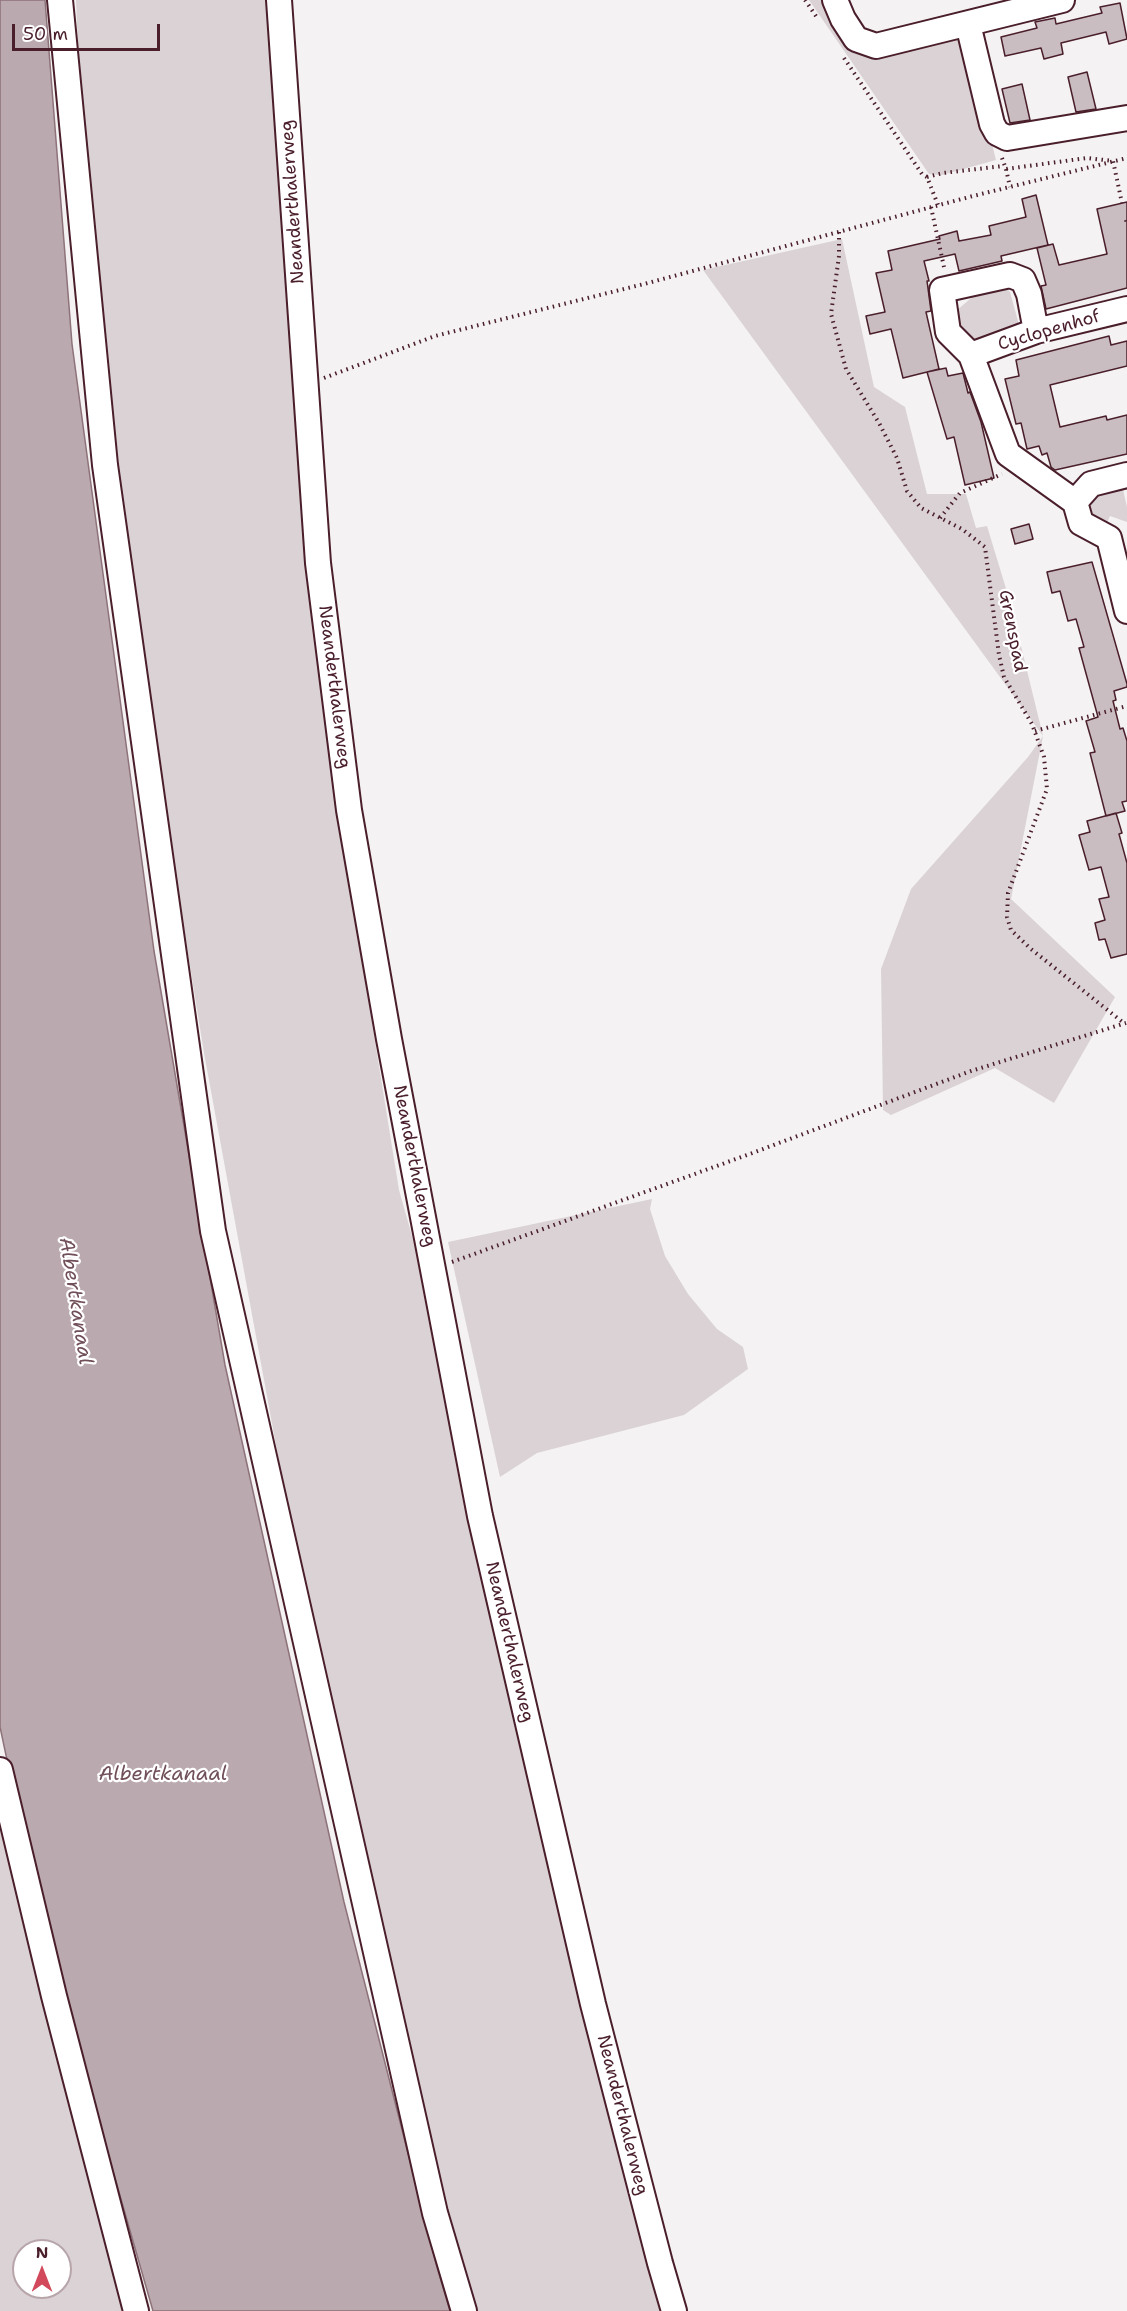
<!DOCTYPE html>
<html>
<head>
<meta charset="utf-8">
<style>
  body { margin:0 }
  #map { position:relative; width:1127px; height:2311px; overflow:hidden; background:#f4f2f2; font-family:"Shantell Sans",sans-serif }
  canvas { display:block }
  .north { position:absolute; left:12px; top:2239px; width:60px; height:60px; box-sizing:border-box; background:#fff; border:2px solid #b7a5aa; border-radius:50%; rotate:0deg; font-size:16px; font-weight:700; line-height:24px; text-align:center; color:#4a1f2b }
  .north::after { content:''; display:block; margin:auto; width:21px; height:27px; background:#d1495b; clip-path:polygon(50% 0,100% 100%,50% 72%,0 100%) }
  .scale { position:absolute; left:12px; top:24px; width:148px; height:27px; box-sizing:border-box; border:3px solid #4a1f2b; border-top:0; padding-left:8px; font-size:18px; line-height:21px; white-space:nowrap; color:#4a1f2b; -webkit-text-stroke:4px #fff; paint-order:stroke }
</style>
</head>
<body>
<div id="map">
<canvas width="1127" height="2311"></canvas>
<div class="north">N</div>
<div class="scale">50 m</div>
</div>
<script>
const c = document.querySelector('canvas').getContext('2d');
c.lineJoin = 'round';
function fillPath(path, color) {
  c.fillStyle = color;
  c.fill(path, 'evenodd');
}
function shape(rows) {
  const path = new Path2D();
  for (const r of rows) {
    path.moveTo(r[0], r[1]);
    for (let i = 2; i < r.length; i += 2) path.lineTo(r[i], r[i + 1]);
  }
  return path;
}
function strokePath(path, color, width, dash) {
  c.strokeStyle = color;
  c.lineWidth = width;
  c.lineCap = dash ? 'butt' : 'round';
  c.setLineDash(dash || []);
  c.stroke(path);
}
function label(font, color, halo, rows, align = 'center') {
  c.font = font + ' "Shantell Sans",sans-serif';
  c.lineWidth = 4.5;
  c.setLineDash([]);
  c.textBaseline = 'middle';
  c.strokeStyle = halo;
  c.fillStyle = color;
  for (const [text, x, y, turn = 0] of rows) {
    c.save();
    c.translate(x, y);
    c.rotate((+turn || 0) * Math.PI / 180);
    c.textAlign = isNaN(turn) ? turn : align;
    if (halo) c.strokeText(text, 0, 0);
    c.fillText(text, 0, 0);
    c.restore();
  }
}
fillPath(shape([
  [76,0,266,0,285,222,343,807,359,942,399,1190,423,1275,670,2311,477,2311,438,2177,309,1625,204,1053,129,586,82,141],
  [809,0,830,0,850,40,964,32,996,160,942,175,929,174],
  [842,239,874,387,905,407,927,494,966,494,976,528,987,526,1011,605,1043,736,1011,899,1115,997,1054,1103,995,1068,891,1115,883,1110,881,969,911,889,1028,757,1043,736,703,270],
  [1000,282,1010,292,1021,332,976,343,958,328,957,310,988,284],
  [1121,481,1127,507,1127,522,1110,516,1104,530,1086,510,1102,487],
  [652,1199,650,1209,665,1256,688,1294,717,1329,743,1347,748,1369,684,1415,537,1453,500,1477,448,1242],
  [0,1814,127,2311,0,2311],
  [24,2251,60,2251,60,2287,24,2287]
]), '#dbd2d5');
const water = shape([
  [0,0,45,0,72,344,154,951,225,1365,344,1902,437,2267,450,2311,153,2311,84,2070,17,1807,0,1727,0,0]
]);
fillPath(water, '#baa9ae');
strokePath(water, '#8d727a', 1.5);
const building = shape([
  [1120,3,1127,39,1109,44,1106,32,1061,43,1063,54,1044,59,1041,48,1005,56,1001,37,1037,28,1035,22,1055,18,1056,24,1102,13,1100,7,1120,3],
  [1087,72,1096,109,1076,112,1068,77,1087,72],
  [1022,84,1030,120,1010,123,1002,89,1022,84],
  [1036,195,1048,245,1001,256,1002,261,959,271,955,254,924,261,929,281,927,281,931,311,926,312,939,369,903,378,891,329,870,334,866,316,885,312,876,273,892,270,888,251,940,239,939,236,957,231,959,241,991,235,989,226,1026,217,1022,199,1036,195],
  [1127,202,1127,288,1046,309,1041,286,1046,285,1037,248,1053,244,1059,265,1107,254,1097,209,1127,202],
  [1109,336,1111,345,1127,341,1127,366,1050,385,1060,427,1106,416,1107,420,1127,415,1127,454,1055,470,1051,467,1047,453,1042,455,1039,446,1027,449,1021,423,1016,424,1005,379,1019,376,1016,360,1109,336],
  [946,368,948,376,963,373,968,393,970,392,981,422,994,478,965,485,954,437,947,439,927,372,946,368],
  [1029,524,1033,539,1015,544,1011,529,1029,524],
  [1092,562,1127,684,1127,687,1114,691,1116,700,1113,701,1120,729,1123,728,1127,741,1127,801,1122,802,1125,811,1106,816,1090,753,1095,752,1086,721,1098,717,1079,648,1084,647,1076,619,1068,621,1060,591,1052,593,1047,572,1092,562],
  [1116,813,1122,833,1119,834,1127,863,1127,954,1111,958,1105,939,1099,940,1095,923,1105,920,1099,899,1109,897,1101,867,1089,870,1079,835,1090,832,1087,821,1116,813]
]);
fillPath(building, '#cabdc1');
strokePath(building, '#4a1f2b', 1.5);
const minor = shape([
  [60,0,105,465,213,1231,435,2213,464,2311],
  [279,0,318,563,349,810,389,1039,480,1516,593,2004,660,2263,674,2311],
  [835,0,843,19,856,39,876,46,1062,0],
  [968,24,992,124,997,133,1007,138,1127,118],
  [1036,331,1029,294,1023,280,1010,275,942,290,948,332,971,355,1008,454,1075,502],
  [971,355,1036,331,1127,309],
  [1127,475,1091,484,1075,502,1081,523,1109,538,1127,611],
  [0,1770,54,1996,136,2311]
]);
strokePath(minor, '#4a1f2b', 28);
strokePath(shape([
  [805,0,818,19],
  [844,58,922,174,927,177,938,205],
  [1002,158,1006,169,1087,158,1113,161,1122,203],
  [1006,169,1010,187],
  [927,177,943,173,1003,166],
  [931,207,944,267],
  [1126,220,1127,224],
  [839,232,839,256,831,314,846,369,879,423,897,458,907,491,921,508,962,529,985,547,999,655,1004,677,1032,724,1044,757,1047,789,1008,893,1007,917,1011,930,1031,949,1125,1024],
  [324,378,435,336,644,284,973,196,1127,158],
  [940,518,960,493,1002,474],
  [1035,731,1127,706],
  [452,1262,747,1155,971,1071,1126,1023]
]), '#4a1f2b', 4, [1.5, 4.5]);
strokePath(minor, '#fff', 24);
label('18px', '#4a1f2b', '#fff', [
  ["Neanderthalerweg",293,202,-94],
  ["Cyclopenhof",1049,331,-16],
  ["Grenspad",1012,631,79],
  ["Neanderthalerweg",334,687,83],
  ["Neanderthalerweg",414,1166,79],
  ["Neanderthalerweg",509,1642,77],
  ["Neanderthalerweg",622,2115,76]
]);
label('italic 20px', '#714f59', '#fff', [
  ["Albertkanaal",75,1301,81],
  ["Albertkanaal",163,1775]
]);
</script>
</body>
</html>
